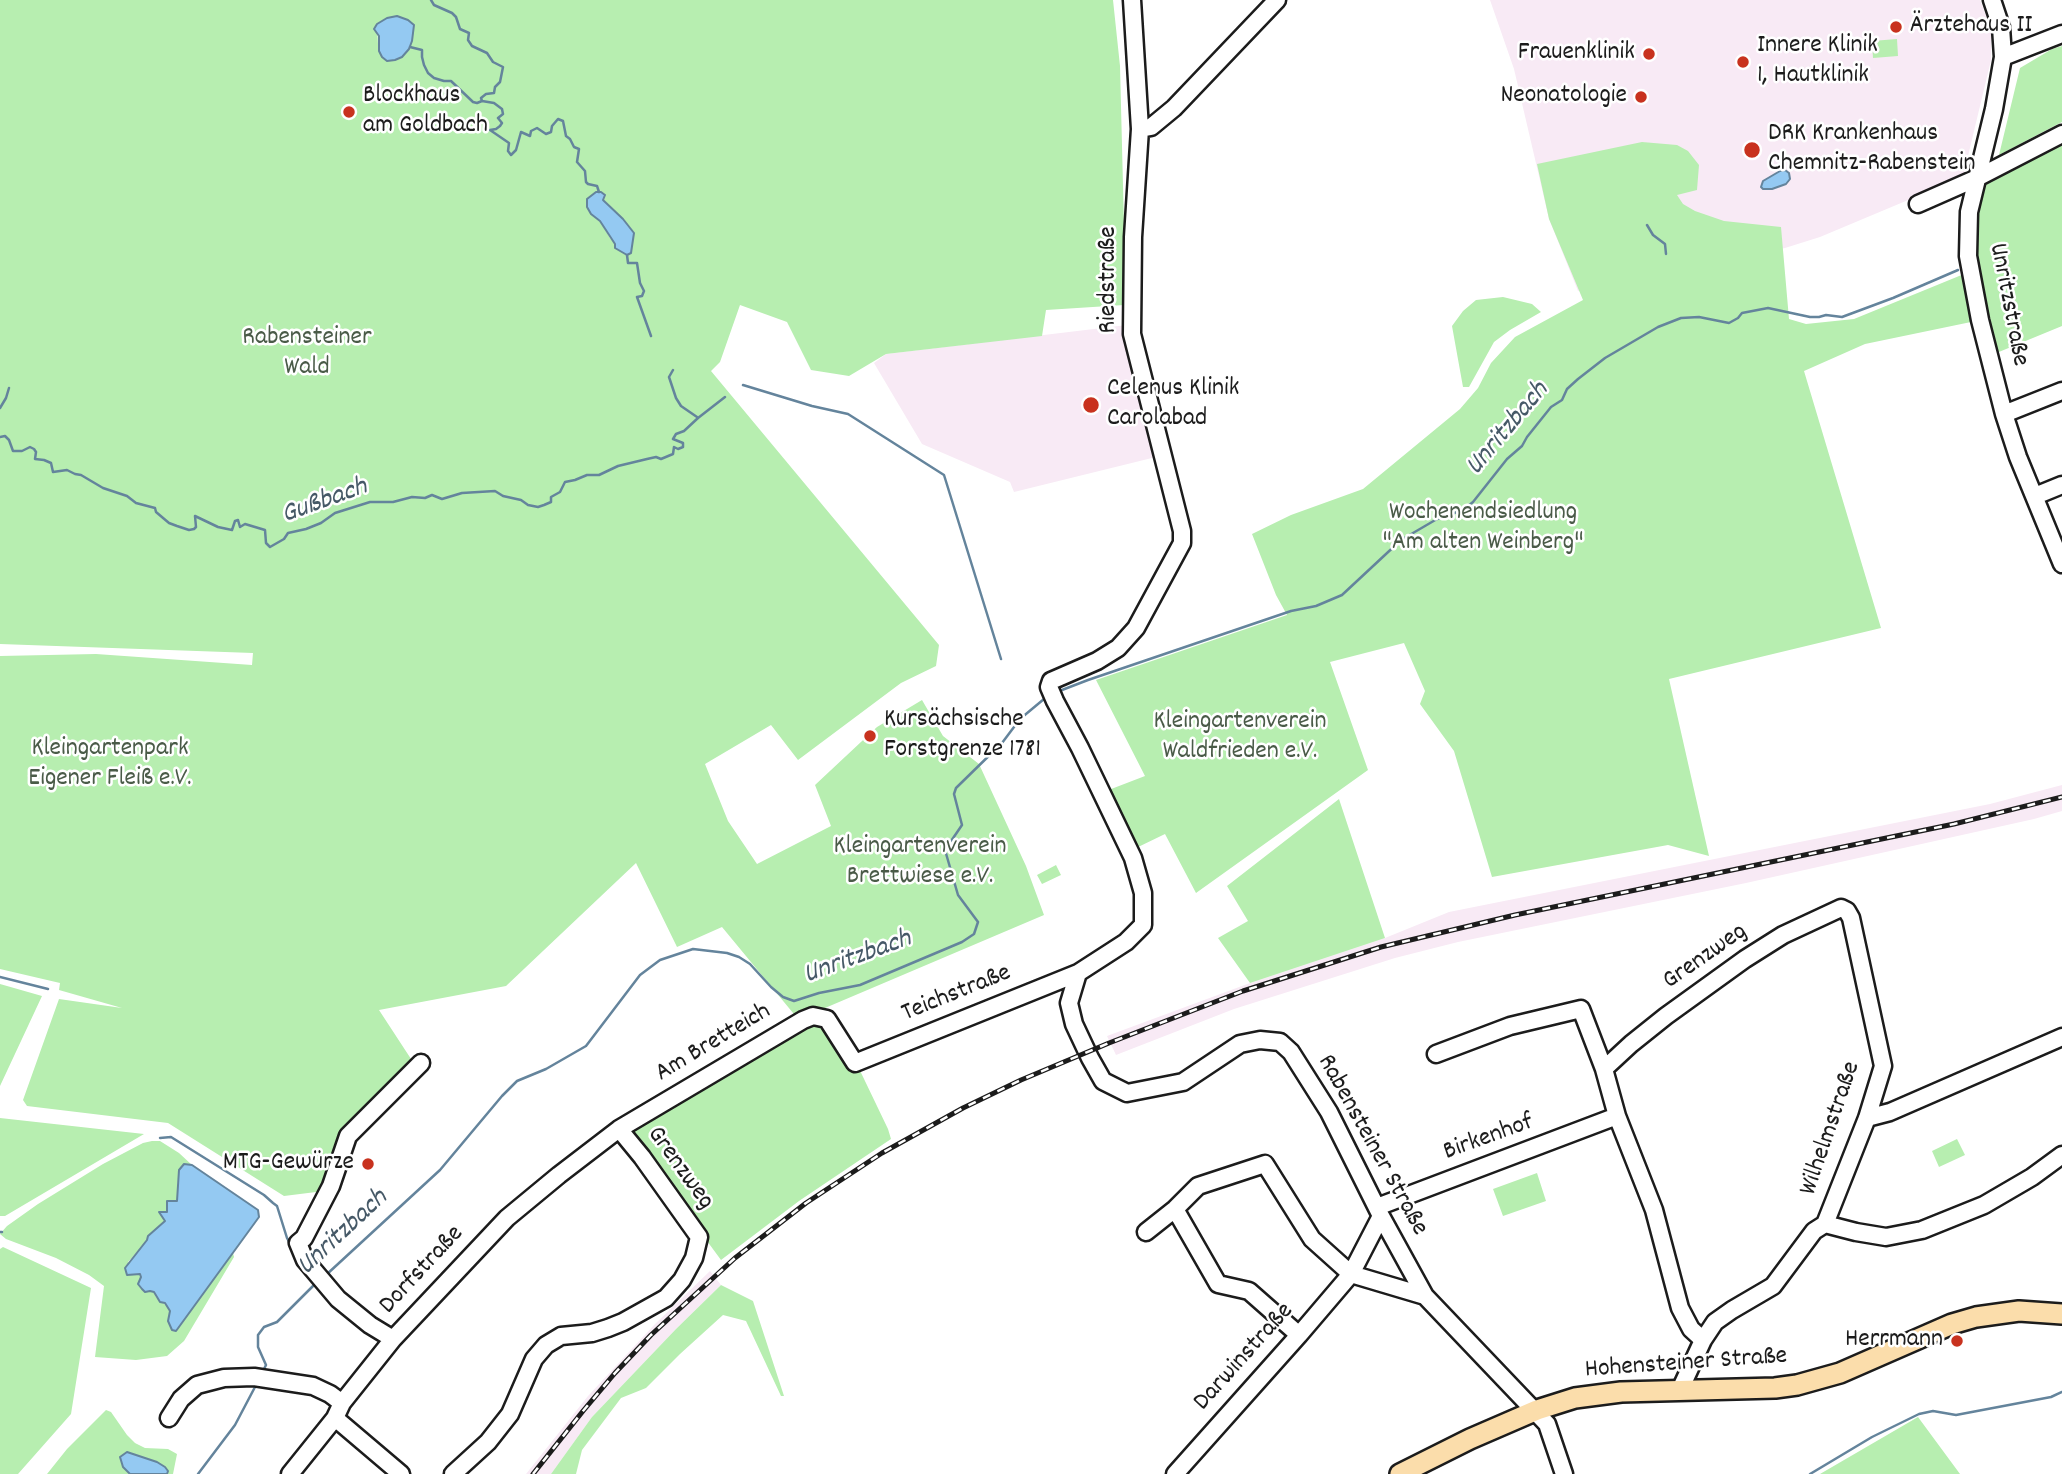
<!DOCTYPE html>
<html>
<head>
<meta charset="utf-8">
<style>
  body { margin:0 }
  canvas { display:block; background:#fff }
</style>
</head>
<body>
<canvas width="2062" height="1474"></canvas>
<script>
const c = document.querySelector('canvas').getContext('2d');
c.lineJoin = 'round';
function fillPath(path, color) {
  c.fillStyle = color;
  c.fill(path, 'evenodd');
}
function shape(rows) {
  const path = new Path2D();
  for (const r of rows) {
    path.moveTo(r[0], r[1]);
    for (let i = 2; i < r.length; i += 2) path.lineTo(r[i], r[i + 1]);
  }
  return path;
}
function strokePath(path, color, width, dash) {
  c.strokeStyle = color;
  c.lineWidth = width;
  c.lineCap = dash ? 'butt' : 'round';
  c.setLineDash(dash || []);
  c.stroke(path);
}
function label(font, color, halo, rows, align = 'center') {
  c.font = font + ' Dekko,sans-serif';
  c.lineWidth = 5;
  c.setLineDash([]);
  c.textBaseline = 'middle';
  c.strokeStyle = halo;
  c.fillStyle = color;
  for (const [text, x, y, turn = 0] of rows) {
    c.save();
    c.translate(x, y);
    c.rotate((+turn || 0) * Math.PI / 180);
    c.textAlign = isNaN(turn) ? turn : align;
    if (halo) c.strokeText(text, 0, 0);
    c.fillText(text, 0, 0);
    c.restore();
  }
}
fillPath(shape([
  [1490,0,1980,0,1991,29,1991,60,1963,177,1820,237,1785,248,1578,291,1549,219,1514,69],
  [1127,325,1156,457,1014,492,1010,482,922,444,874,363,886,354],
  [2062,785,2062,811,2034,819,1746,883,1458,942,1395,958,1234,1009,1116,1055,1107,1036,1250,983,1385,938,1449,912,1990,804],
  [710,1271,721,1285,676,1329,592,1417,551,1474,526,1474,588,1396,655,1324]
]), '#f8eaf5');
fillPath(shape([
  [0,0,1113,0,1120,66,1124,226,1124,305,1046,310,1042,336,886,354,849,376,811,370,787,322,740,305,720,362,711,371,939,645,936,666,901,683,798,760,771,725,705,764,728,821,757,864,831,826,815,785,877,727,922,700,943,736,979,764,1026,866,1044,915,825,1008,853,1056,888,1129,891,1139,799,1201,721,1260,621,1124,798,1019,722,927,677,947,636,863,506,986,379,1010,413,1062,345,1137,324,1191,284,1196,168,1123,27,1106,23,1100,59,999,122,1008,59,990,60,983,0,969,0,656,96,654,252,665,253,653,0,644],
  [384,20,414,25,409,49,406,52,378,44,377,24],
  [596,192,601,192,605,195,603,199,623,219,634,232,630,253,627,255,623,253,610,238,587,199],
  [1897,39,1898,56,1873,58,1872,41],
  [2062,46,2062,122,1999,155,2020,68,2052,49],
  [1642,142,1677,145,1688,151,1699,165,1697,190,1677,195,1683,204,1695,211,1724,221,1781,227,1789,319,1806,324,1854,319,1964,274,1971,322,1865,344,1804,371,1881,628,1669,679,1709,856,1668,845,1492,877,1454,751,1420,704,1425,691,1404,643,1330,662,1368,770,1196,893,1165,834,1134,849,1106,791,1145,776,1096,680,1287,615,1276,595,1252,534,1291,515,1363,489,1460,409,1478,388,1491,363,1515,337,1583,300,1549,219,1537,164],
  [2062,142,2062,326,1994,354,1975,255,1976,214,1981,185],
  [1503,297,1532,304,1541,312,1510,330,1494,342,1469,387,1463,387,1452,326,1463,311,1476,300],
  [1339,799,1385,938,1250,983,1218,938,1248,921,1227,886],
  [1056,865,1061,875,1042,884,1037,875],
  [0,984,42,996,0,1086],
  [0,1118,144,1134,5,1216,0,1216],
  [1957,1139,1965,1155,1939,1167,1932,1151],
  [152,1141,160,1141,179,1153,192,1165,184,1164,178,1179,177,1201,169,1208,167,1212,160,1213,165,1221,128,1262,136,1273,140,1274,141,1277,138,1284,142,1289,145,1292,150,1291,154,1292,156,1297,168,1307,170,1311,168,1318,176,1331,233,1253,234,1257,184,1341,167,1356,136,1360,95,1357,104,1286,89,1275,56,1258,6,1239,0,1234,7,1226,38,1204,103,1164,143,1143],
  [1537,1173,1546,1201,1503,1216,1493,1189],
  [3,1247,91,1288,71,1414,18,1474,0,1474,0,1249],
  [721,1285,753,1301,784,1396,781,1396,746,1321,723,1315,680,1354,646,1388,621,1398,582,1450,576,1474,551,1474,592,1417,676,1329],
  [106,1410,111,1412,127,1435,135,1443,145,1448,168,1449,177,1454,173,1474,167,1474,168,1471,165,1467,157,1462,123,1467,130,1474,47,1474,67,1449],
  [1918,1417,1960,1474,1820,1474]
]), '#b7eeb0');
const water = shape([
  [397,16,408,20,414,25,412,41,409,49,402,57,395,60,387,61,382,57,379,51,379,36,374,29,377,24,387,18,397,16],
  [1785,170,1789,173,1790,179,1786,184,1772,189,1763,189,1761,187,1763,181,1780,171,1785,170],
  [596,192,601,192,605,195,603,200,623,219,634,233,631,253,627,255,615,248,615,244,600,221,591,214,587,207,587,199,596,192],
  [184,1164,192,1165,258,1210,259,1217,176,1331,172,1330,168,1321,170,1311,165,1303,160,1302,154,1292,150,1291,145,1292,142,1289,138,1284,141,1277,140,1274,127,1275,125,1268,147,1240,148,1236,165,1221,159,1212,167,1212,167,1201,177,1201,179,1170,184,1164],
  [127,1452,157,1462,165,1467,168,1471,167,1474,130,1474,123,1467,120,1457,127,1452]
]);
fillPath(water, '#94c9f2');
strokePath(water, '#64849c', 2);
strokePath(shape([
  [431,0,434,5,452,13,456,17,460,29,469,33,468,40,472,46,487,53,493,62,503,67,500,82,495,87,494,93,486,94,481,98,482,101,494,103,502,109,503,114,498,118,502,123,500,126,496,129,490,130,509,143,508,151,511,155,516,150,521,132,530,136,531,131,537,128,546,134,551,132,552,126,558,119,563,121,566,136,570,139,574,147,579,149,577,162,585,171,586,182,588,184,597,186,599,192],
  [410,47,422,50,422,57,424,65,428,73,434,78,444,81,451,81,473,102,477,103,482,101],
  [1647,225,1653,235,1665,244,1666,254],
  [627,255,628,263,637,263,640,283,644,291,642,296,637,297,651,336],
  [673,370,669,377,676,398,681,406,697,417],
  [743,385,812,406,848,414,944,475,1001,659],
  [0,408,6,398,9,388],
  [0,437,5,436,9,440,13,451,22,451,30,447,34,449,36,452,35,459,44,460,51,463,53,472,67,470,75,474,81,475,103,488,127,496,136,503,155,508,156,512,169,523,177,526,189,530,194,529,196,527,195,516,218,527,232,530,235,521,238,520,240,527,245,524,265,530,266,543,270,547,284,539,288,533,306,529,321,523,335,513,370,502,393,502,412,497,425,498,432,495,442,499,462,493,495,491,503,496,521,500,528,505,538,507,544,505,551,502,551,497,560,492,565,482,575,480,587,475,599,475,618,466,647,459,656,457,661,459,673,454,674,447,678,449,683,447,683,443,673,439,676,434,684,431,698,418,725,397],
  [1062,690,1088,680,1291,611,1316,606,1342,595,1401,540,1437,519,1463,510,1473,502,1507,459,1522,446,1527,437,1551,407,1562,400,1567,389,1578,379,1605,358,1658,327,1681,318,1699,317,1729,323,1738,318,1742,313,1768,308,1810,317,1819,317,1826,315,1842,317,1893,298,1958,270],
  [0,977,48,989],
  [160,1138,171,1137,264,1195,273,1203,277,1206,287,1238,294,1251],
  [0,1232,2,1232],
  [326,1275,440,1170,502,1096,517,1081,546,1069,586,1046,640,975,660,960,693,949,727,953,739,957,750,964,771,987,783,997,794,1001,819,993,860,985,962,942,974,934,978,922,958,895,945,850,962,825,954,794,956,788,1002,743,1020,719,1044,699],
  [262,1373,266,1365,258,1347,258,1335,264,1327,277,1322,315,1284],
  [198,1474,235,1425,255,1387],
  [1810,1474,1872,1437,1919,1414,1933,1411,1956,1415,2051,1397,2062,1392]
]), '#64849c', 2.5);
const minor = shape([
  [1992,0,2001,27,2003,57,1994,109,1969,212,1968,256,1980,320,2004,414,2018,457,2062,564],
  [2003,57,2062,34],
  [1140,129,1151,127,1174,108,1277,0],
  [1918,204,1977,178,2062,134],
  [2004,414,2062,391],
  [2035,496,2062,485],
  [1078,973,1069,1003,1074,1024,1090,1058,1103,1081,1127,1093,1183,1082,1240,1044,1260,1040,1280,1042,1291,1052,1329,1112,1381,1216,1425,1296,1547,1424,1564,1474],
  [1436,1054,1510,1026,1581,1009,1604,1069,1617,1116,1654,1210,1680,1308,1691,1329,1703,1340],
  [1604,1069,1631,1044,1666,1016,1745,959,1783,935,1841,908,1847,911,1851,918,1883,1066,1867,1118,1825,1224,1814,1231,1773,1286,1732,1310,1715,1322,1703,1340,1680,1390],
  [1867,1118,1890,1112,2062,1037],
  [1377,1207,1617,1116],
  [1175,1209,1218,1284,1249,1291,1299,1335],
  [1825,1224,1856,1232,1886,1237,1922,1230,1984,1205,2032,1177,2062,1155],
  [1146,1232,1175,1209,1198,1186,1265,1164,1312,1239,1351,1274,1425,1296],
  [393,1339,370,1325,338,1299,305,1260,298,1243,304,1238,331,1186,348,1136,421,1063],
  [169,1418,181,1399,197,1385,224,1378,254,1377,313,1386,330,1394,342,1403],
  [335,1418,401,1474],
  [290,1474,335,1418,342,1403,393,1339,507,1218,559,1175,619,1129,803,1020,813,1016,827,1019,855,1063,1078,973,1126,942,1143,925,1143,893,1133,858,1080,748,1055,701,1049,687,1051,681,1097,661,1118,648,1136,628,1182,543,1182,531,1132,334,1133,237,1140,129,1132,0],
  [453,1474,488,1442,510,1414,534,1359,546,1345,561,1336,592,1333,608,1328,623,1322,666,1298,682,1280,694,1258,699,1237,642,1157,619,1129],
  [1175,1474,1299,1335,1351,1274,1381,1216]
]);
const major = shape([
  [1400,1474,1470,1439,1537,1410,1575,1398,1621,1392,1775,1388,1797,1385,1840,1373,1952,1324,1976,1317,2019,1311,2062,1314]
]);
strokePath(minor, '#1c1c1c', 21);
strokePath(major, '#1c1c1c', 24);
strokePath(minor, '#fff', 16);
strokePath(major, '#fbddab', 19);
const rail = shape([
  [533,1474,583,1411,615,1373,651,1335,735,1258,806,1203,882,1153,963,1108,1021,1080,1109,1043,1243,991,1381,947,1515,915,1954,824,2062,797]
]);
strokePath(rail, '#1c1c1c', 5);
strokePath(rail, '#fff', 2.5, [8]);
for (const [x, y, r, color] of [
  [1896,27,7,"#c8321e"],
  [1649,54,7,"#c8321e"],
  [1743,62,7,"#c8321e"],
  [1641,97,7,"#c8321e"],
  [349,112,7,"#c8321e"],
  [1752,150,9,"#c8321e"],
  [1091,405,9,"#c8321e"],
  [870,736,7,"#c8321e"],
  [368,1164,7,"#c8321e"],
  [1957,1341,7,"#c8321e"]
]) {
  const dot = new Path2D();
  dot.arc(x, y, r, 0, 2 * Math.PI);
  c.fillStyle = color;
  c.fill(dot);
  strokePath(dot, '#fff', 2.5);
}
label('26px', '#1c1c1c', '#fff', [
  ["Ärztehaus II",1910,27],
  ["Innere Klinik",1757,47],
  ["1, Hautklinik",1757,77],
  ["Frauenklinik",1635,54,"right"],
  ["Blockhaus",363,97],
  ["am Goldbach",363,127],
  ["Neonatologie",1627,97,"right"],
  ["DRK Krankenhaus",1768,135],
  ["Chemnitz-Rabenstein",1768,165],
  ["Celenus Klinik",1107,390],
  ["Carolabad",1107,420],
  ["Kursächsische",884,721],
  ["Forstgrenze 1781",884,751],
  ["MTG-Gewürze",354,1164,"right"],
  ["Herrmann",1943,1341,"right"]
], 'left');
label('26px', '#1c1c1c', '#fff', [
  ["Riedstraße",1110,280,-90],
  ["Unritzstraße",2007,305,79],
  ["Grenzweg",1706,958,-35],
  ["Teichstraße",957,995,-22],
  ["Am Bretteich",714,1044,-31],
  ["Wilhelmstraße",1832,1129,-71],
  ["Birkenhof",1489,1139,-20],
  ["Rabensteiner Straße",1371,1146,61],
  ["Grenzweg",679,1169,54],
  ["Dorfstraße",423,1271,-47],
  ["Darwinstraße",1245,1358,-48],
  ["Hohensteiner Straße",1686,1365,-4]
]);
label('26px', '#4a5b48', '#fff', [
  ["Rabensteiner",307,339],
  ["Wald",307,369],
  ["Wochenendsiedlung",1483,514],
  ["\"Am alten Weinberg\"",1483,544],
  ["Kleingartenverein",1240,723],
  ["Waldfrieden e.V.",1240,753],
  ["Kleingartenpark",110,750],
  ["Eigener Fleiß e.V.",110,780],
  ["Kleingartenverein",920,848],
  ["Brettwiese e.V.",920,878]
]);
label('italic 28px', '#465967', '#fff', [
  ["Unritzbach",1509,430,-50],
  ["Gußbach",325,503,-20],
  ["Unritzbach",858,959,-20],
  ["Unritzbach",344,1234,-43]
]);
</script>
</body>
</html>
